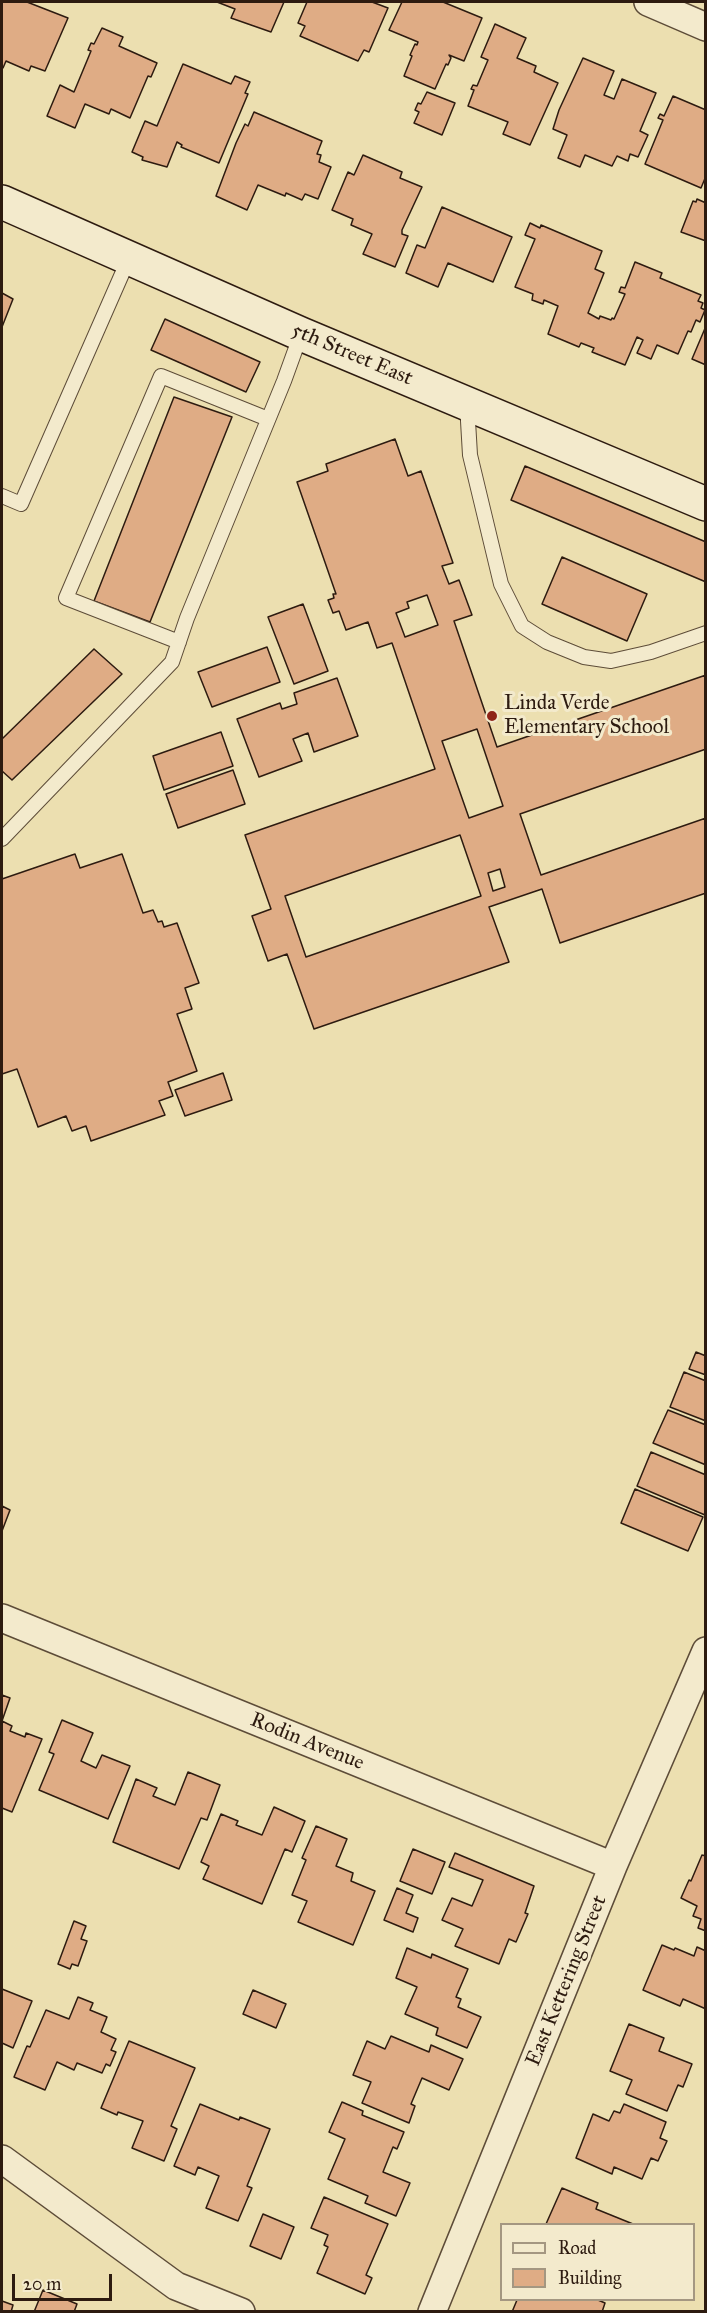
<!DOCTYPE html>
<html>
<head>
<meta charset="utf-8">
<style>
  body { margin:0 }
  #map { position:relative; width:707px; height:2313px; overflow:hidden; background:#ecdfb0; font-family:"IM FELL Great Primer",serif }
  canvas { display:block }
  .frame { position:absolute; inset:0; border:3px solid #2d1b10; pointer-events:none }
  .legend { position:absolute; left:500px; top:2223px; width:195px; height:78px; box-sizing:border-box; background:#f3eacc; border:2px solid #a49781; margin:0; padding:8px 10px; list-style:none; font-size:18px; color:#2d1b10 }
  .legend li { display:flex; align-items:center; gap:12px; height:30px }
  .legend b { width:30px; border:2px solid #a49781 }
  .scale { position:absolute; left:12px; top:2274px; width:100px; height:27px; box-sizing:border-box; border:3px solid #2d1b10; border-top:0; padding-left:8px; font-size:18px; line-height:21px; white-space:nowrap; color:#2d1b10; -webkit-text-stroke:4px #f3eacc; paint-order:stroke }
</style>
</head>
<body>
<div id="map">
<canvas width="707" height="2313"></canvas>
<div class="frame"></div>
<ul class="legend">
<li><b style="height:8px;background:#f3eacc"></b>Road</li>
<li><b style="height:16px;background:#dfac85"></b>Building</li>
</ul>
<div class="scale">20 m</div>
</div>
<script>
const c = document.querySelector('canvas').getContext('2d');
c.lineJoin = 'round';
function fillPath(path, color) {
  c.fillStyle = color;
  c.fill(path, 'evenodd');
}
function shape(rows) {
  const path = new Path2D();
  for (const r of rows) {
    path.moveTo(r[0], r[1]);
    for (let i = 2; i < r.length; i += 2) path.lineTo(r[i], r[i + 1]);
  }
  return path;
}
function strokePath(path, color, width, dash) {
  c.strokeStyle = color;
  c.lineWidth = width;
  c.lineCap = dash ? 'butt' : 'round';
  c.setLineDash(dash || []);
  c.stroke(path);
}
function label(font, color, halo, rows, align = 'center') {
  c.font = font + ' "IM FELL Great Primer",serif';
  c.lineWidth = 6;
  c.setLineDash([]);
  c.textBaseline = 'middle';
  c.strokeStyle = halo;
  c.fillStyle = color;
  for (const [text, x, y, turn = 0] of rows) {
    c.save();
    c.translate(x, y);
    c.rotate((+turn || 0) * Math.PI / 180);
    c.textAlign = isNaN(turn) ? turn : align;
    if (halo) c.strokeText(text, 0, 0);
    c.fillText(text, 0, 0);
    c.restore();
  }
}
const building = shape([
  [2,2,27,2,68,18,45,71,31,66,29,71,6,61,3,68,2,68,2,2],
  [217,2,284,2,271,32,231,18,235,9,217,2],
  [307,2,372,2,388,8,369,52,364,50,358,61,300,36,305,26,298,23,307,2],
  [402,2,443,2,482,18,464,61,449,55,451,58,448,65,446,64,435,89,404,76,412,56,410,55,415,44,417,45,418,42,389,30,402,2],
  [495,24,526,38,517,58,536,66,534,72,558,83,530,145,503,134,508,122,468,106,474,90,471,89,473,85,477,86,488,60,481,57,495,24],
  [102,28,123,37,119,46,157,63,151,77,148,76,130,118,111,109,109,114,85,104,75,128,47,116,60,85,74,92,91,51,88,50,91,43,94,44,102,28],
  [583,58,614,71,604,95,614,99,622,79,656,93,640,131,648,135,638,157,630,154,628,161,617,156,612,166,585,155,580,167,558,158,567,135,553,129,559,110,583,58],
  [183,64,231,84,235,76,250,82,245,93,248,94,219,163,181,147,182,145,177,142,167,167,142,160,143,157,132,152,145,121,157,126,183,64],
  [427,92,455,103,442,135,414,123,419,112,415,110,418,103,421,104,427,92],
  [673,96,706,110,706,176,701,188,645,164,663,120,658,118,660,114,664,116,673,96],
  [254,112,322,141,317,154,321,155,319,162,331,167,318,199,305,194,302,200,286,193,285,196,258,185,247,210,216,196,236,143,245,124,248,126,254,112],
  [363,155,402,172,400,178,422,187,402,230,402,234,408,236,395,267,363,254,372,234,351,225,353,219,332,210,348,172,354,175,363,155],
  [697,199,706,203,706,241,681,232,693,201,696,202,697,199],
  [442,207,512,237,493,282,448,263,438,287,406,273,417,245,425,248,442,207],
  [530,223,540,228,541,225,602,251,595,269,604,273,588,313,599,319,600,316,611,320,612,318,614,319,625,294,619,292,621,287,625,288,635,262,662,273,660,278,701,295,698,301,703,303,701,308,705,310,700,322,696,320,691,332,688,331,678,354,657,345,651,359,637,353,643,340,637,337,625,365,592,352,594,348,581,343,579,347,548,334,558,306,544,300,543,304,532,300,533,294,515,287,535,239,525,235,530,223],
  [2,293,13,299,2,327,2,293],
  [165,319,260,362,246,392,151,350,165,319],
  [706,326,706,365,692,359,706,326],
  [174,397,232,417,150,622,94,601,174,397],
  [395,439,408,476,421,471,453,563,442,566,449,584,459,580,472,615,454,621,497,747,706,675,706,749,520,814,541,875,706,818,706,893,560,943,542,889,489,907,509,962,314,1029,287,954,268,961,252,916,271,909,245,835,435,769,392,643,377,648,368,622,346,630,339,611,333,613,328,600,334,598,333,594,336,594,297,482,328,471,326,464,395,439],
  [427,595,438,625,405,637,396,613,409,608,407,602,427,595],
  [477,729,503,806,469,818,442,741,477,729],
  [460,835,481,896,306,957,285,896,460,835],
  [500,869,505,887,493,891,488,873,500,869],
  [525,466,706,542,706,582,511,500,525,466],
  [562,557,647,594,627,641,542,604,562,557],
  [303,604,328,671,294,684,268,617,303,604],
  [267,647,280,682,212,707,198,672,267,647],
  [94,649,122,674,12,780,2,771,2,739,94,649],
  [337,678,358,736,314,752,308,733,293,739,302,761,259,777,237,719,280,703,282,709,297,704,294,693,337,678],
  [221,732,233,766,164,790,153,756,221,732],
  [233,770,245,804,178,828,166,794,233,770],
  [75,854,80,868,122,854,143,913,153,910,158,922,162,921,164,927,177,923,199,983,185,988,192,1009,177,1014,197,1071,168,1082,173,1096,159,1101,165,1115,91,1141,86,1126,72,1131,66,1116,38,1127,17,1069,2,1074,2,879,75,854],
  [223,1073,232,1100,185,1116,175,1090,223,1073],
  [696,1352,706,1356,706,1375,689,1369,696,1352],
  [684,1372,706,1381,706,1421,670,1407,684,1372],
  [668,1410,706,1425,706,1465,653,1443,668,1410],
  [651,1452,706,1475,705,1515,637,1486,651,1452],
  [635,1489,703,1517,688,1551,621,1523,635,1489],
  [2,1506,10,1510,2,1531,2,1506],
  [2,1695,10,1698,2,1721,2,1695],
  [62,1720,93,1733,81,1761,96,1768,102,1755,130,1766,108,1819,39,1790,54,1754,49,1752,62,1720],
  [2,1721,12,1726,10,1731,25,1737,26,1733,42,1739,12,1812,2,1808,2,1721],
  [188,1772,220,1785,207,1820,201,1818,179,1869,113,1842,136,1779,157,1788,153,1796,175,1805,188,1772],
  [274,1807,305,1821,292,1852,285,1849,262,1904,203,1879,209,1866,201,1862,221,1814,238,1821,236,1825,262,1835,274,1807],
  [316,1826,347,1839,336,1866,353,1873,351,1881,375,1891,353,1945,298,1922,307,1901,292,1895,306,1860,302,1858,316,1826],
  [413,1849,445,1862,432,1894,400,1881,413,1849],
  [455,1853,534,1886,525,1913,528,1914,516,1942,509,1939,499,1964,455,1946,463,1929,442,1920,452,1898,472,1906,483,1880,449,1867,455,1853],
  [702,1855,706,1856,706,1931,698,1928,701,1919,693,1916,697,1906,681,1898,689,1880,691,1881,702,1855],
  [397,1888,413,1895,406,1913,418,1918,413,1932,384,1920,397,1888],
  [74,1921,86,1926,81,1939,87,1941,78,1966,72,1964,70,1969,58,1964,74,1921],
  [662,1945,674,1950,675,1948,694,1956,697,1947,706,1951,706,2009,683,1999,680,2006,643,1990,662,1945],
  [407,1948,431,1958,432,1954,468,1969,456,1997,461,1999,458,2007,481,2017,467,2048,436,2035,438,2028,405,2014,417,1987,396,1978,407,1948],
  [2,1989,32,2001,13,2048,2,2043,2,1989],
  [253,1990,286,2004,276,2028,243,2014,253,1990],
  [78,1997,93,2003,90,2010,107,2017,101,2032,116,2039,111,2050,116,2052,110,2066,106,2064,102,2073,77,2063,74,2070,57,2062,45,2090,14,2077,27,2046,30,2047,46,2010,69,2019,78,1997],
  [629,2024,664,2038,659,2051,692,2064,683,2087,678,2085,667,2111,626,2094,632,2080,610,2071,629,2024],
  [391,2036,429,2052,431,2045,463,2059,449,2090,422,2078,411,2104,415,2106,409,2123,362,2103,371,2082,353,2075,367,2041,385,2049,391,2036],
  [129,2041,195,2068,171,2126,177,2129,164,2161,132,2148,143,2121,118,2112,117,2115,101,2108,129,2041],
  [342,2102,363,2111,362,2115,404,2132,397,2149,393,2147,383,2172,410,2183,396,2216,365,2203,368,2196,328,2179,345,2139,329,2132,342,2102],
  [200,2104,239,2120,240,2117,270,2129,247,2186,252,2188,238,2221,206,2208,219,2176,198,2167,195,2175,174,2166,200,2104],
  [624,2104,666,2122,660,2138,667,2141,658,2161,651,2158,642,2179,614,2167,612,2174,576,2158,593,2114,609,2121,614,2111,620,2113,624,2104],
  [562,2188,598,2203,596,2209,633,2224,546,2224,562,2188],
  [324,2197,388,2224,366,2275,372,2278,365,2294,317,2273,328,2247,324,2245,328,2235,311,2228,324,2197],
  [263,2214,294,2227,281,2259,250,2246,263,2214],
  [43,2290,77,2304,74,2312,34,2312,43,2290],
  [517,2300,598,2300,605,2303,602,2312,512,2312,517,2300],
  [2,2301,13,2305,11,2312,2,2312,2,2301]
]);
fillPath(building, '#dfac85');
strokePath(building, '#2d1b10', 1.5);
const lane = shape([
  [467,404,470,455,501,584,522,626,547,642,584,657,611,661,651,652,706,633],
  [2,496,21,504,129,258],
  [179,642,66,598,161,376,268,419],
  [2,839,172,662,187,618,284,381,301,334]
]);
const street = shape([
  [648,2,706,27],
  [2,1618,613,1866],
  [2,2159,176,2286,241,2312],
  [432,2312,613,1866,706,1651]
]);
const secondary = shape([
  [2,202,301,334,706,504]
]);
strokePath(lane, '#5d4c38', 16);
strokePath(street, '#5d4c38', 30);
strokePath(secondary, '#2d1b10', 36);
strokePath(lane, '#f3eacc', 14);
strokePath(street, '#f3eacc', 27);
strokePath(secondary, '#f3eacc', 33);
for (const [x, y, r, color] of [
  [492,716,6,"#8f2418"]
]) {
  const dot = new Path2D();
  dot.arc(x, y, r, 0, 2 * Math.PI);
  c.fillStyle = color;
  c.fill(dot);
  strokePath(dot, '#f3eacc', 2);
}
label('21px', '#2d1b10', '#f3eacc', [
  ["5th Street East",352,355,23],
  ["Rodin Avenue",307,1742,22],
  ["East Kettering Street",567,1981,-68]
]);
label('21px', '#2d1b10', '#f3eacc', [
  ["Linda Verde",504,704],
  ["Elementary School",504,728]
], 'left');
</script>
</body>
</html>
